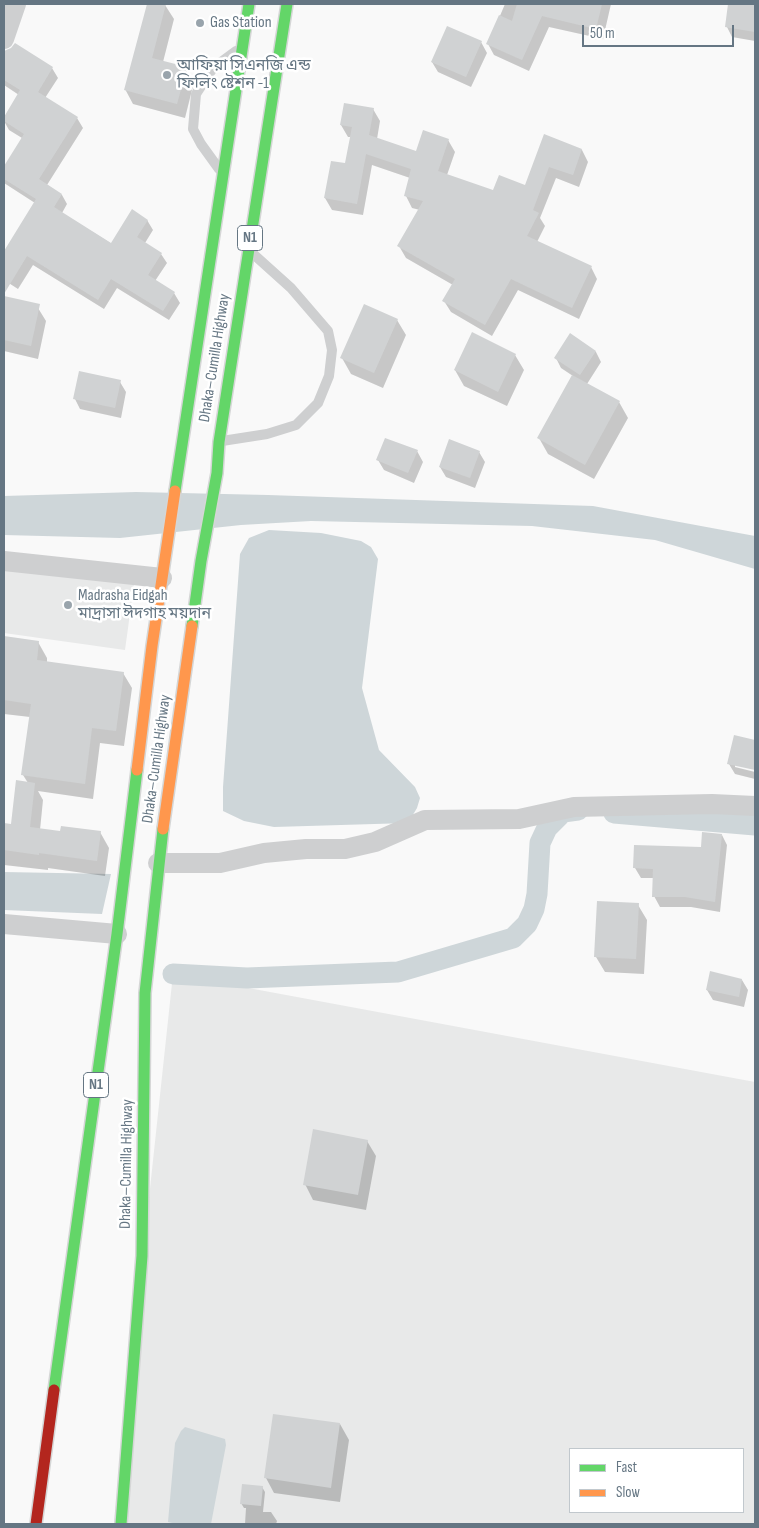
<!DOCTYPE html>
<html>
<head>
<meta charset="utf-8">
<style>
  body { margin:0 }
  #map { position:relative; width:759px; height:1528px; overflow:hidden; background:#f9f9f9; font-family:"Sofia Sans Condensed",sans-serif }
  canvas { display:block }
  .frame { position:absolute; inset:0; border:5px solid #657683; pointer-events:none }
  .legend { position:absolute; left:569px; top:1448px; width:175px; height:65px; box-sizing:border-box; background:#fff; border:1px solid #c1c8cd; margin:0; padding:6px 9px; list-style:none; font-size:15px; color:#657683 }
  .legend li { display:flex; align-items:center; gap:10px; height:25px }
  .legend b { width:25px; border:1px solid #c1c8cd }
  .scale { position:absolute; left:582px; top:25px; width:152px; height:22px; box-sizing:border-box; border:2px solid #657683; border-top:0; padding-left:6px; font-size:15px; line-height:18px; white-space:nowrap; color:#657683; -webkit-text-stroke:4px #fff; paint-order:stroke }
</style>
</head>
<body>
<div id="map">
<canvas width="759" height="1528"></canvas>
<div class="frame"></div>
<ul class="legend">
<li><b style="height:6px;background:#63d668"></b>Fast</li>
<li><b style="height:6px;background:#ff974d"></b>Slow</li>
</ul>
<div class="scale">50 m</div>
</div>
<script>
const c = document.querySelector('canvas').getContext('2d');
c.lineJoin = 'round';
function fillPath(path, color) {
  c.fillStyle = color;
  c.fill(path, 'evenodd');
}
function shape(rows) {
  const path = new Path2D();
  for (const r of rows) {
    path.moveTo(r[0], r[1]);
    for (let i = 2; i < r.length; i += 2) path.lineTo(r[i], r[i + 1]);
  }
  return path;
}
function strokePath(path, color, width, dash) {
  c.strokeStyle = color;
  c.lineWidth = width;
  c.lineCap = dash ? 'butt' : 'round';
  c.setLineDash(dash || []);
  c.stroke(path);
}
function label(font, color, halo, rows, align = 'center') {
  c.font = font + ' "Sofia Sans Condensed","Noto Sans Bengali",sans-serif';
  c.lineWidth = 5;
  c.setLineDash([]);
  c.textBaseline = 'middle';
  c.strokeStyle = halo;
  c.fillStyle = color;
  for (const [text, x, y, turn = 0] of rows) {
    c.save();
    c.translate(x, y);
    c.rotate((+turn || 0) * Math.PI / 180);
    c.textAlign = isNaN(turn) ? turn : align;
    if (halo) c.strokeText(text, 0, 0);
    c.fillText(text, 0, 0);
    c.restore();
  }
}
fillPath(shape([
  [4,559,135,577,125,650,4,633],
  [173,974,755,1082,755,1524,114,1524],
  [570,1449,743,1449,743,1512,570,1512]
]), '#e8e9e9');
fillPath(shape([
  [136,492,268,495,593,506,755,536,755,569,655,540,532,526,311,521,241,525,120,538,4,535,4,496],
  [269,530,321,533,361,541,371,547,378,559,362,688,379,750,415,787,420,798,417,808,408,823,274,827,244,821,223,811,223,787,240,554,249,538],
  [4,872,111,874,102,914,4,910],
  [185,1427,225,1439,226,1445,211,1524,177,1524,168,1522,175,1443,181,1431]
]), '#ced6d9');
fillPath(shape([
  [148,4,165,5,174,19,163,62,186,68,194,82,185,118,133,104,125,89],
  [505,4,611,4,603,39,549,27,529,71,494,55,488,44],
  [730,4,755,4,755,41,732,37,727,27],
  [481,42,487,53,471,87,438,72,432,62],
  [4,52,52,68,58,78,45,98,77,118,83,128,47,185,62,195,67,204,62,213,112,244,147,220,153,230,145,243,161,254,167,263,155,281,174,293,180,303,169,320,117,288,104,309,33,265,18,289,4,280,4,254,35,203,4,183,4,168,22,138,9,130,4,121,19,95,4,85],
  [373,109,380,121,377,139,417,152,448,140,455,152,447,175,494,192,526,187,544,136,582,150,588,162,579,187,556,178,540,218,545,226,537,242,591,267,597,279,579,319,518,290,492,336,451,312,444,301,453,285,406,258,399,246,420,210,412,208,406,196,410,178,372,165,363,215,332,210,325,198,346,165,351,137,348,137,341,125],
  [4,301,38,308,46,321,38,359,4,351],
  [397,320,406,335,383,388,351,374,342,358],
  [571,335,596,352,601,362,587,384,619,402,628,418,594,479,548,454,539,438,573,376,561,368,556,358],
  [515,355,524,370,507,406,464,386,455,370],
  [120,382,126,392,121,418,80,409,75,399],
  [417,451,423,462,414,483,384,470,378,460],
  [479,452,485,462,475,488,446,477,440,467],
  [4,638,38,642,47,658,47,662,123,673,132,688,124,746,100,743,93,799,38,791,43,800,40,830,61,833,100,832,109,848,105,876,48,868,48,870,4,865,4,825,12,826,28,783,23,775,30,717,4,714],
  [735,736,755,741,755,769,735,765,735,767,755,772,755,779,735,774,729,764],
  [722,835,727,845,720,912,691,907,660,907,654,896,654,878,641,878,635,868,702,848],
  [638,905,647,920,644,974,605,972,596,957],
  [742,980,748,990,744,1007,713,1000,707,990],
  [367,1141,376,1156,366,1210,313,1200,305,1184],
  [340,1424,349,1440,340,1502,274,1493,266,1478],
  [262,1487,265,1492,263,1512,271,1512,277,1521,276,1524,245,1524,246,1508,244,1508,241,1503]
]), '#0003');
strokePath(shape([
  [614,813,755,825],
  [173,974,247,978,398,972,513,938,527,924,534,909,537,894,540,843,547,828,563,812,578,810]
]), '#ced6d9', 21);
fillPath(shape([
  [147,4,166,4,152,58,187,67,177,104,124,90],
  [517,4,602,4,596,29,542,16,522,60,486,44,499,15,512,21],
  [728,4,755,4,755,32,725,27],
  [447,26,482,41,466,77,431,62],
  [15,43,53,67,38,92,78,117,39,179,62,194,54,207,111,243,132,209,148,220,137,237,162,253,148,275,175,292,163,311,111,279,98,300,27,256,4,294,4,251,36,199,4,179,4,166,24,134,4,121,4,117,20,90,4,80,4,51,11,48],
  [344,103,374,108,369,135,416,151,423,130,449,139,438,171,493,190,499,175,525,185,544,134,582,149,573,175,549,167,533,210,539,213,527,236,592,266,572,308,511,279,485,325,442,301,455,279,397,246,423,201,404,196,411,169,366,154,357,204,324,198,331,161,345,163,352,127,340,125],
  [4,296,40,304,31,346,4,340],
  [364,304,398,319,374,373,340,358],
  [472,332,516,354,498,392,454,370],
  [570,333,596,351,580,375,554,358],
  [79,371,121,380,115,408,73,399],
  [572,375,620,401,585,465,537,438],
  [385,438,418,450,408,473,376,460],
  [449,439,480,451,470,478,439,467],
  [4,636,39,641,37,660,124,672,116,731,92,728,85,784,21,775,31,704,4,700],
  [734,735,755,740,755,770,727,764],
  [16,780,35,783,30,827,60,831,61,826,101,831,97,861,39,853,39,855,4,850,4,823,11,824],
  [702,832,722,834,715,902,685,897,652,897,653,869,633,868,634,845,701,847],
  [597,901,639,903,636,959,594,957],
  [710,971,742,979,739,997,706,990],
  [313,1129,368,1140,358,1195,303,1185],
  [273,1414,340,1423,331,1488,264,1478],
  [242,1484,263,1486,261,1506,240,1504]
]), '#d0d2d3');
const fast = shape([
  [175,491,249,4],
  [192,626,201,561,217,473,219,442,287,4],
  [54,1390,117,934,137,770],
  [121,1524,142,1256,145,993,163,829]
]);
const slow = shape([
  [137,770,152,646,175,491],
  [163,829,192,626]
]);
const jam = shape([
  [36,1524,54,1390]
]);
strokePath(fast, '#d5d6d6', 14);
strokePath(slow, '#d5d6d6', 14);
strokePath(jam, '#d5d6d6', 14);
strokePath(shape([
  [219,169,201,144,193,129,196,94,213,68,236,51],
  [222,441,267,434,296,425,318,403,329,376,332,350,328,331,291,288,251,252]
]), '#cecfd0', 10);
strokePath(shape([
  [4,39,16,4],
  [4,561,162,578],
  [158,863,220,863,264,853,306,849,345,849,375,842,425,820,519,819,574,807,712,804,755,806],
  [4,924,117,934]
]), '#cecfd0', 20);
strokePath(fast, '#63d668', 11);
strokePath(slow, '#ff974d', 11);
strokePath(jam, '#b3261e', 11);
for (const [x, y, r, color] of [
  [200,23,5,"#99a4ac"],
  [167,75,5,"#99a4ac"],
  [68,605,5,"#99a4ac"]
]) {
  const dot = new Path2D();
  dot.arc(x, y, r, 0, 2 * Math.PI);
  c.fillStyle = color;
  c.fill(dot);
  strokePath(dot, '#fff', 2);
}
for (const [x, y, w] of [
  [250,238,25],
  [96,1085,25]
]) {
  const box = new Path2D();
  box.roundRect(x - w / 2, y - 12.5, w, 25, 4);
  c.fillStyle = '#fff';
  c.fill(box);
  strokePath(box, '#657683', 1);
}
label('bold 15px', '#657683', null, [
  ["N1",250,238],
  ["N1",96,1085]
]);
label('16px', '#657683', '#fff', [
  ["Gas Station",210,23],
  ["আফিয়া সিএনজি এন্ড",177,66],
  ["ফিলিং ষ্টেশন -1",177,84],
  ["Madrasha Eidgah",78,596],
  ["মাদ্রাসা ঈদগাহ ময়দান",78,614]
], 'left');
label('16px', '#657683', '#fff', [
  ["Dhaka–Cumilla Highway",215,358,-81],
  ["Dhaka–Cumilla Highway",157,759,-82],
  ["Dhaka–Cumilla Highway",127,1164,-89]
]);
</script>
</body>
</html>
